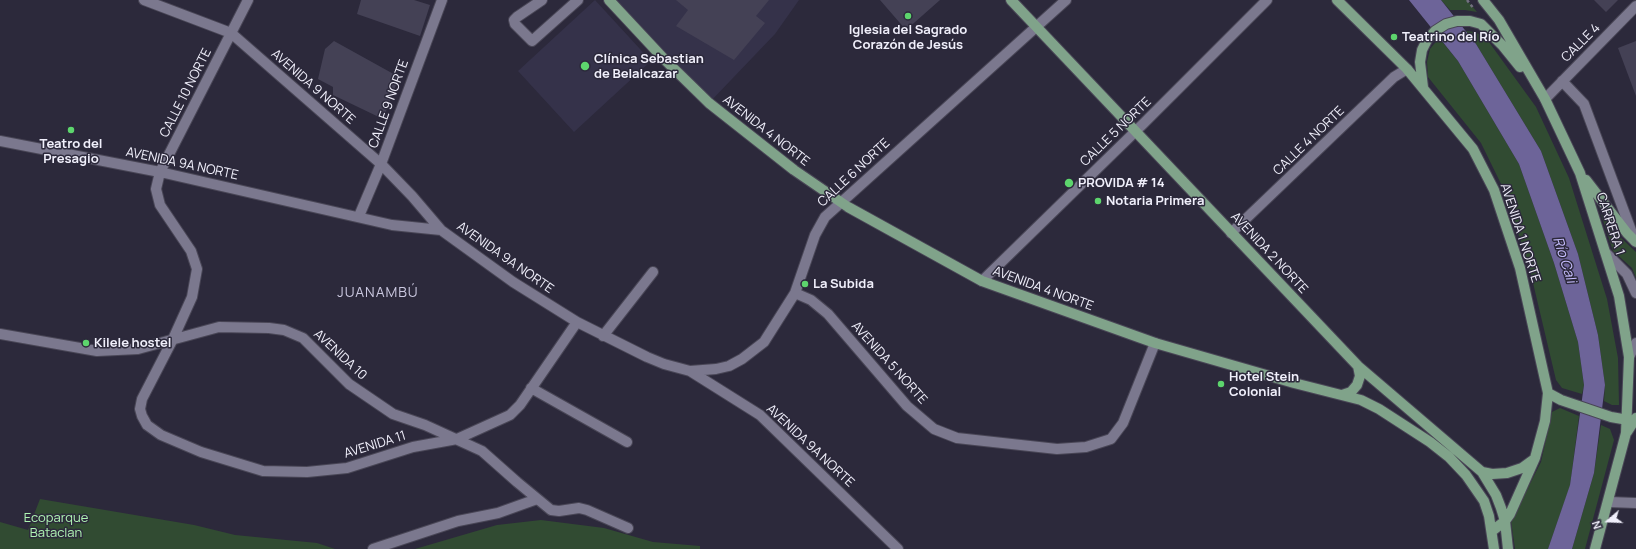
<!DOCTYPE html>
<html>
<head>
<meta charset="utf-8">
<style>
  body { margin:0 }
  #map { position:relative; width:1636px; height:549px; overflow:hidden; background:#2c293b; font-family:Manrope,sans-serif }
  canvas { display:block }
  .north { position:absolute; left:1588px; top:501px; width:40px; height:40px; -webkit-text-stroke:3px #2c293b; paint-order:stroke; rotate:251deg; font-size:11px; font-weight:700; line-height:16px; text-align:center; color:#f0effb }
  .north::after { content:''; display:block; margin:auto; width:14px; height:18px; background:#f0effb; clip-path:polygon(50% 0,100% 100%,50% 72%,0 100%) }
</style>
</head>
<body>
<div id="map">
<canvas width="1636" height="549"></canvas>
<div class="north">N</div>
</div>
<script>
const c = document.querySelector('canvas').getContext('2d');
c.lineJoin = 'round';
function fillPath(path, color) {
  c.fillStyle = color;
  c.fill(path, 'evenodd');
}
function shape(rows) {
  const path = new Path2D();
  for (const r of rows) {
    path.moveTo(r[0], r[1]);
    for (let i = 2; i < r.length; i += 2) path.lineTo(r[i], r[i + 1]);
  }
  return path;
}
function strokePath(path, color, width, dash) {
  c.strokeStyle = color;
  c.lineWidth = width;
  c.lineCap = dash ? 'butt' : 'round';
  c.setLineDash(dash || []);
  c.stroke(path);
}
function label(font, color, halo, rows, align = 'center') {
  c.font = font + ' Manrope,sans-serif';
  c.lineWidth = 3;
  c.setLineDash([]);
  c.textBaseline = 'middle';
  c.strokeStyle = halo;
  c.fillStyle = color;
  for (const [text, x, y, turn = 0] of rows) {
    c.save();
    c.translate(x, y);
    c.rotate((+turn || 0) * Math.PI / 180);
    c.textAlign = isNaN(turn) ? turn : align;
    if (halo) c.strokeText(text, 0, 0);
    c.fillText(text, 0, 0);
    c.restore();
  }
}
fillPath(shape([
  [595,0,651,61,574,132,518,71],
  [609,0,799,0,775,34,709,103]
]), '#35324a');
fillPath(shape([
  [1441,0,1467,0,1477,12,1465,10,1450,10],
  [1466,31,1475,32,1486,38,1536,107,1569,178,1607,299,1618,358,1619,405,1612,405,1604,401,1605,385,1598,335,1578,254,1541,151,1476,44],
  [1439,38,1458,61,1519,164,1554,263,1578,342,1584,385,1582,394,1562,388,1556,380,1529,266,1503,188,1481,143,1428,77,1427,62,1430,49],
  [1601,214,1621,238,1636,252,1636,278,1632,268,1613,251],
  [1560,408,1579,416,1570,486,1548,549,1515,549,1511,521,1541,462,1552,412],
  [1601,425,1610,429,1614,440,1585,549,1572,549,1594,473],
  [40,499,194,525,235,535,317,543,335,549,0,549,0,522,28,530],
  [541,520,604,528,653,542,700,546,700,549,415,549,497,525]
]), '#314b32');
fillPath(shape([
  [1409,0,1441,0,1476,44,1541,151,1578,254,1598,335,1605,385,1594,473,1572,549,1548,549,1570,485,1584,385,1578,342,1554,263,1519,164,1458,61]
]), '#6d6499');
fillPath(shape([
  [361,0,414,0,430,5,420,36,357,14],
  [676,0,769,0,756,16,765,23,734,60,676,26,688,10],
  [880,0,940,0,906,30],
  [1594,0,1618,0,1606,12],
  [334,41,399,77,383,119,333,95,333,87,318,79,325,49],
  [1636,41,1636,96,1618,48]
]), '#444155');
const minor = shape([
  [144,0,231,33,381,164,412,196,441,230],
  [248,0,160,172,156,189,160,205,191,251,197,269,192,297,173,339,142,399,140,409,142,416,147,425,161,435,201,452,263,471,307,472,347,468,413,447,457,439,510,415,520,405,577,322],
  [542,0,517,17,514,20,515,24,532,41,578,0],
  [1562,81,1584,104,1635,241],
  [1545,99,1636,6],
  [0,141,160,172,392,225,441,230,513,282,577,322,647,357,664,364,690,371,760,415,898,549],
  [359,216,381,164,442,0],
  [1231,233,1394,77,1407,69],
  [1607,254,1627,274,1636,293],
  [982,281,1144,123,1267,0],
  [795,293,811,300,828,314,907,406,934,429,957,438,1057,449,1086,447,1111,439,1123,423,1155,343],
  [0,334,97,351,138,349,219,327,269,328,284,330,303,338,349,384,393,414,425,425,482,451,517,482,551,510,559,511,579,508,587,510,628,528],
  [603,336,653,272],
  [1629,357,1636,343],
  [690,371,716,369,729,366,742,359,764,342,795,293,815,235,825,217,1066,0],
  [531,388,627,442],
  [1609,502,1636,503],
  [373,549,458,521,498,513,537,499]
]);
const major = shape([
  [609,0,664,59,709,103,794,170,848,207,982,281,1155,343,1294,383,1361,400,1379,409,1430,442,1449,457,1466,475,1484,501,1489,516,1494,549],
  [1011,0,1358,366,1482,472,1496,495,1501,508,1505,521,1508,549],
  [1337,0,1407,69,1473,149,1494,190,1520,268,1548,393,1545,421,1535,458,1510,514,1505,521,1492,531],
  [1483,0,1499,20,1545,99,1580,173,1619,296,1629,357,1626,433,1595,549],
  [1423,87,1420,62,1422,50,1427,40,1435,31,1446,24,1457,21,1470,21,1481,24,1503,46,1520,67],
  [1586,180,1627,233,1636,242],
  [1548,393,1561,400,1611,417,1628,420],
  [1342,395,1351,392,1357,385,1360,376,1358,366],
  [1627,432,1636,418],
  [1482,472,1492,474,1507,473,1522,468,1533,460]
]);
strokePath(minor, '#494656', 12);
strokePath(major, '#494656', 12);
strokePath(shape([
  [1467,0,1474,9]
]), '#727080', 2.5, [3, 3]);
strokePath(minor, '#7b788e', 10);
strokePath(major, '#80a38a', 10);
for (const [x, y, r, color] of [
  [908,16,4,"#5dd56d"],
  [1394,37,4,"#5dd56d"],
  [585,66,5,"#5dd56d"],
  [71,130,4,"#5dd56d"],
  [1069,183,5,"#5dd56d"],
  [1098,201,4,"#5dd56d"],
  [805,284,4,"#5dd56d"],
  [86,343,4,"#5dd56d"],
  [1221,384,4,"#5dd56d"]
]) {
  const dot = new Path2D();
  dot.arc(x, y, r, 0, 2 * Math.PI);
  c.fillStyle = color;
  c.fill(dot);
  strokePath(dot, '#2c293b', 1.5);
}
label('bold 13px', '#f0effb', '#2c293b', [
  ["Iglesia del Sagrado",908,30,"center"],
  ["Corazón de Jesús",908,45,"center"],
  ["Teatrino del Río",1402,37],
  ["Clínica Sebastian",594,59],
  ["de Belalcazar",594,74],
  ["Teatro del",71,144,"center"],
  ["Presagio",71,159,"center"],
  ["PROVIDA # 14",1078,183],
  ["Notaria Primera",1106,201],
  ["La Subida",813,284],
  ["Kilele hostel",94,343],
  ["Hotel Stein",1229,377],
  ["Colonial",1229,392]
], 'left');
label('13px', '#f0effb', '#2c293b', [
  ["CALLE 4",1581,43,-45],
  ["AVENIDA 9 NORTE",313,87,41],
  ["CALLE 10 NORTE",186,93,-63],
  ["CALLE 9 NORTE",389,104,-70],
  ["AVENIDA 4 NORTE",766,131,38],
  ["CALLE 5 NORTE",1116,132,-44],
  ["CALLE 4 NORTE",1309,141,-44],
  ["AVENIDA 9A NORTE",182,164,12],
  ["CALLE 6 NORTE",854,173,-43],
  ["CARRERA 1",1610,224,72],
  ["AVENIDA 1 NORTE",1520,233,72],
  ["AVENIDA 2 NORTE",1269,253,47],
  ["AVENIDA 9A NORTE",505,258,35],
  ["AVENIDA 4 NORTE",1043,289,20],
  ["AVENIDA 10",340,355,43],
  ["AVENIDA 5 NORTE",889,363,48],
  ["AVENIDA 11",375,445,-17],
  ["AVENIDA 9A NORTE",810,446,43]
]);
label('13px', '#aff4b3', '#2c293b', [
  ["Ecoparque",56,518],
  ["Bataclan",56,533]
]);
label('italic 14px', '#c7beff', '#2c293b', [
  ["Río Cali",1564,260,72]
]);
c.letterSpacing = '1px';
label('14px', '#cbc8e0', '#2c293b', [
  ["JUANAMBÚ",378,293]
]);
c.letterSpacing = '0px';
</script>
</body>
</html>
